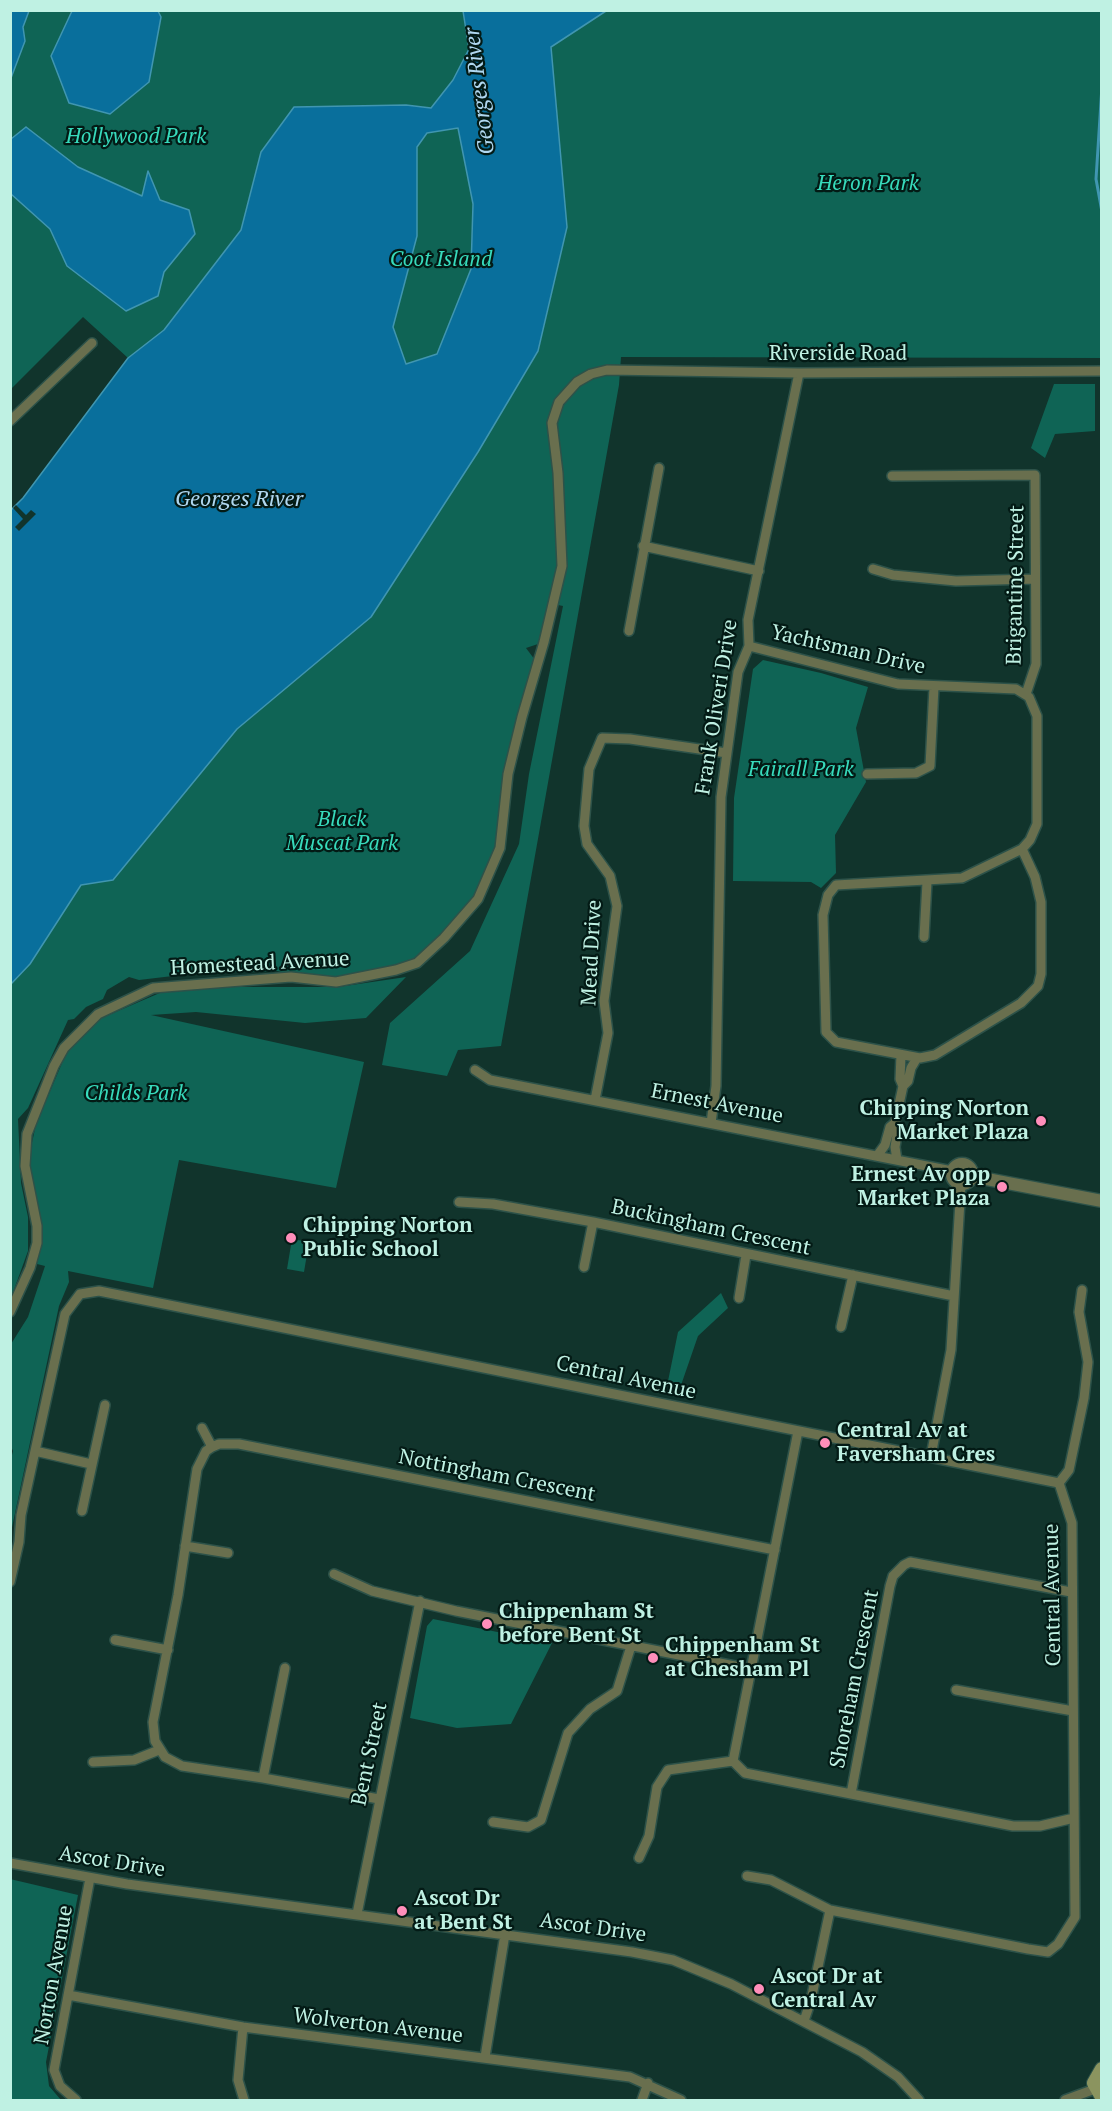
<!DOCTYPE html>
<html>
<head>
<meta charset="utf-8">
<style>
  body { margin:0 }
  #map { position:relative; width:1112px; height:2111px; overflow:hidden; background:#11342c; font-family:"PT Serif",serif }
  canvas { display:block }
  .frame { position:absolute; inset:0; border:12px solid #bff1e3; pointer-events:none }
</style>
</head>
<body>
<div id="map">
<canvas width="1112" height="2111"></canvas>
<div class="frame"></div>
</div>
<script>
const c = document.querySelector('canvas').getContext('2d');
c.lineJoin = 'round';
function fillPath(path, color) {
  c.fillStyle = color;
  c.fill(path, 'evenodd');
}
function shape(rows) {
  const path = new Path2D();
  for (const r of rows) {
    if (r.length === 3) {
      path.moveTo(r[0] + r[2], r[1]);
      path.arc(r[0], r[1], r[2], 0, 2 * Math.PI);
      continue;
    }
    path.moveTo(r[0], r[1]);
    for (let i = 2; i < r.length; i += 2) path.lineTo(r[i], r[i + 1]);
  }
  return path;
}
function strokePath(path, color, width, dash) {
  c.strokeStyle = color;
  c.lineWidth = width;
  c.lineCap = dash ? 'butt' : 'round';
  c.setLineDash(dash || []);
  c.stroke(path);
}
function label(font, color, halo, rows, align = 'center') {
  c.font = font + ' "PT Serif",serif';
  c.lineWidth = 4.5;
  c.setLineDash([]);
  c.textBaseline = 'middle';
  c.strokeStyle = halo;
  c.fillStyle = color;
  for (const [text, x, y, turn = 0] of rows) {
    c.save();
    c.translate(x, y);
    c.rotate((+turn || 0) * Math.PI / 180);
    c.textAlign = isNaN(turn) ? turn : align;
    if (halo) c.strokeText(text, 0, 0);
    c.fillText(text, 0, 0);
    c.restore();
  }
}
fillPath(shape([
  [11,11,463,11,469,49,453,80,431,108,406,105,261,152,241,230,164,330,128,358,83,317,11,389],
  [606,11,1101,11,1101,358,621,357,619,385,501,1046,458,1050,447,1076,382,1065,390,1023,470,951,519,844,529,774,563,606,553,604,544,642,526,648,538,664,522,717,500,848,486,884,417,963,336,982,277,971,198,973,139,980,129,977,107,990,103,999,86,1007,74,1019,68,1020,28,1108,18,1119,21,1183,28,1217,28,1251,11,1298,11,984,30,964,81,884,113,880,237,729,371,617,478,452,538,352,567,227,550,47],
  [458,128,473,204,471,269,437,354,406,364,393,327,417,236,417,147,427,133],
  [1054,384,1095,384,1095,431,1055,434,1045,458,1031,448],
  [763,660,821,673,868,687,856,728,866,782,835,835,836,873,821,888,811,882,733,881,734,798,753,669],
  [406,977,366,1018,305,1023,196,1012,151,1015,364,1062,336,1188,179,1160,153,1288,68,1271,69,1282,59,1306,11,1532,10,1463,13,1451,10,1444,11,1344,28,1317,45,1266,37,1264,41,1231,29,1170,30,1152,36,1124,68,1049,97,1020,162,992,209,987,338,987],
  [292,1239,309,1242,304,1272,287,1269],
  [721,1293,728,1308,698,1336,679,1391,667,1386,678,1332],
  [433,1619,552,1643,511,1724,457,1728,410,1718,427,1626],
  [10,1879,78,1895,46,2062,49,2086,61,2100,11,2100]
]), '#0f6455');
const water = shape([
  [11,10,29,11,23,27,25,41,11,78,11,10],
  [72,11,158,11,161,17,149,82,110,114,69,103,51,56,72,11],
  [463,11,606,11,551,47,567,227,538,351,478,452,371,617,237,729,113,880,81,885,30,964,11,984,11,510,23,498,128,358,164,330,241,230,261,152,294,107,406,105,431,108,453,80,469,49,463,11],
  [458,128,473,204,471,269,437,354,406,364,393,327,417,236,417,147,427,133,458,128],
  [26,127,78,167,142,196,148,171,160,200,189,210,195,234,164,272,158,296,126,311,67,266,50,229,11,194,11,139,26,127]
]);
fillPath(water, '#096f9c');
strokePath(water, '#4096b1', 1.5);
fillPath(shape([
  [16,505,26,515,31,510,36,514,19,531,15,527,23,519,13,508]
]), '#11342c');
strokePath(shape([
  [1102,86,1096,179,1102,212]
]), '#4096b1', 3);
const minor = shape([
  [10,421,92,343],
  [892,476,1035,475,1036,664,1026,694],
  [643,546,759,571],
  [873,569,893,575,956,581,1035,579],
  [629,631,659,468],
  [749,646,898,684,1016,689,1029,697,1037,716,1037,824,1030,840,1022,849,1035,877,1041,902,1041,974,1038,986,1021,1003,935,1055,920,1058,836,1042,826,1032,823,915,828,895,836,885,962,878,1022,849],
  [867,774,916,773,930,766,934,687],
  [924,937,927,882],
  [901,1055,900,1079,903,1086],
  [475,1070,490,1080,952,1171],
  [595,1100,608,1033,604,1001,617,906,610,876,587,844,584,826,589,769,602,738,630,739,727,753],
  [711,1123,716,1086,721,797,738,672,749,646,748,620,799,373],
  [877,1156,885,1145,890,1127,895,1123],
  [897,1160,895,1147,898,1129,895,1123,903,1086,908,1081,911,1068,917,1058],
  [459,1202,493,1204,593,1222,954,1296],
  [584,1267,593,1222],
  [739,1298,746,1255],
  [10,1312,30,1268,37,1243,37,1226,25,1166,27,1134,54,1066,64,1048,98,1014,153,988,291,977,336,982,396,970,417,963,444,938,478,899,500,848,508,774,522,717,544,642,562,566,558,473,552,423,559,402,577,382,591,374,607,370,799,373,1102,371],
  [841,1327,853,1275],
  [202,1428,212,1447],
  [35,1451,91,1464],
  [931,1456,951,1350,961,1184],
  [1059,1483,1069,1470,1084,1398,1088,1362,1079,1312,1082,1290],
  [82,1511,105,1405],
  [185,1546,228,1553],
  [334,1574,372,1591,456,1611,750,1669],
  [10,1582,19,1542,21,1515,65,1314,80,1294,99,1291,1059,1483],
  [115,1640,168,1650],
  [956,1690,1073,1711],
  [733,1761,745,1773,1013,1826,1040,1826,1074,1818],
  [733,1761,798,1431],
  [93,1762,134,1760,159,1750],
  [263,1778,285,1668],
  [851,1794,890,1586,893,1576,904,1565,910,1562,1071,1592],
  [379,1799,263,1778,182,1766,165,1757,155,1741,153,1722,178,1595,197,1469,206,1451,212,1447,219,1444,239,1444,775,1550],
  [493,1822,528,1827,541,1820,568,1733,590,1709,617,1691,631,1646],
  [639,1858,649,1836,657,1787,668,1770,733,1761],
  [10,1863,127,1884,632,1952,673,1960,731,1984,862,2052,898,2077,919,2100],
  [747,1876,771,1880,830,1910,1028,1949,1048,1952,1058,1944,1075,1917,1072,1523,1059,1483],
  [357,1914,420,1601],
  [68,1995,243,2027,630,2077,681,2100],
  [804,2021,811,2000,830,1910],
  [243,2027,238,2080,244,2100],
  [485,2057,505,1934],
  [76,2100,60,2086,54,2070,90,1878],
  [642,2100,648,2083],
  [1065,2100,1095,2089]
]);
const tertiary = shape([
  [962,1174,10],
  [971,1176,1102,1201]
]);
const secondary = shape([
  [1102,2069,1094,2083,1102,2097]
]);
strokePath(minor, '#2d5249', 12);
strokePath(tertiary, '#2d5249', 15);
strokePath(secondary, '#2d5249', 16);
strokePath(minor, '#696f4e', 9);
strokePath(tertiary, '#696f4e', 12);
strokePath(secondary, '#8b945f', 14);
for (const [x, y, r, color] of [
  [1041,1121,6,"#ff8eba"],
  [1002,1187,6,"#ff8eba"],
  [291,1238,6,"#ff8eba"],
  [825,1443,6,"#ff8eba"],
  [487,1624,6,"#ff8eba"],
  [653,1658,6,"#ff8eba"],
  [402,1911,6,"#ff8eba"],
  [759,1989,6,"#ff8eba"]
]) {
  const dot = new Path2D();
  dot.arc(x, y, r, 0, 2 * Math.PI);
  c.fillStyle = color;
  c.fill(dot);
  strokePath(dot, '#031a15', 2);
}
label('italic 21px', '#37dbbc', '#031a15', [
  ["Hollywood Park",136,137],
  ["Heron Park",868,184],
  ["Coot Island",441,260],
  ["Fairall Park",801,770],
  ["Black",342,820],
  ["Muscat Park",342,844],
  ["Childs Park",136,1094]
]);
label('21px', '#bff1e3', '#031a15', [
  ["Riverside Road",838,354],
  ["Brigantine Street",1016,585,-89],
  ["Yachtsman Drive",848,650,13],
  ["Frank Oliveri Drive",717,707,-81],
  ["Mead Drive",592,953,-87],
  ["Homestead Avenue",260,964,-3],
  ["Ernest Avenue",717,1104,11],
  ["Buckingham Crescent",711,1228,12],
  ["Central Avenue",626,1378,12],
  ["Nottingham Crescent",497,1476,11],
  ["Central Avenue",1053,1595,-91],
  ["Shoreham Crescent",855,1679,-79],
  ["Bent Street",370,1754,-78],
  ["Ascot Drive",112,1862,9],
  ["Ascot Drive",593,1928,8],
  ["Norton Avenue",54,1975,-80],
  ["Wolverton Avenue",378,2026,7]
]);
label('bold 21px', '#bff1e3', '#031a15', [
  ["Chipping Norton",1029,1109,"right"],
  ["Market Plaza",1029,1133,"right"],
  ["Ernest Av opp",990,1175,"right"],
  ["Market Plaza",990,1199,"right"],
  ["Chipping Norton",303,1226],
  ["Public School",303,1250],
  ["Central Av at",837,1431],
  ["Faversham Cres",837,1455],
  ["Chippenham St",499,1612],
  ["before Bent St",499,1636],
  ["Chippenham St",665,1646],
  ["at Chesham Pl",665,1670],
  ["Ascot Dr",414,1899],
  ["at Bent St",414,1923],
  ["Ascot Dr at",771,1977],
  ["Central Av",771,2001]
], 'left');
label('italic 22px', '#b0d8f1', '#031a15', [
  ["Georges River",480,91,-97],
  ["Georges River",239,500]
]);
</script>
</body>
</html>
